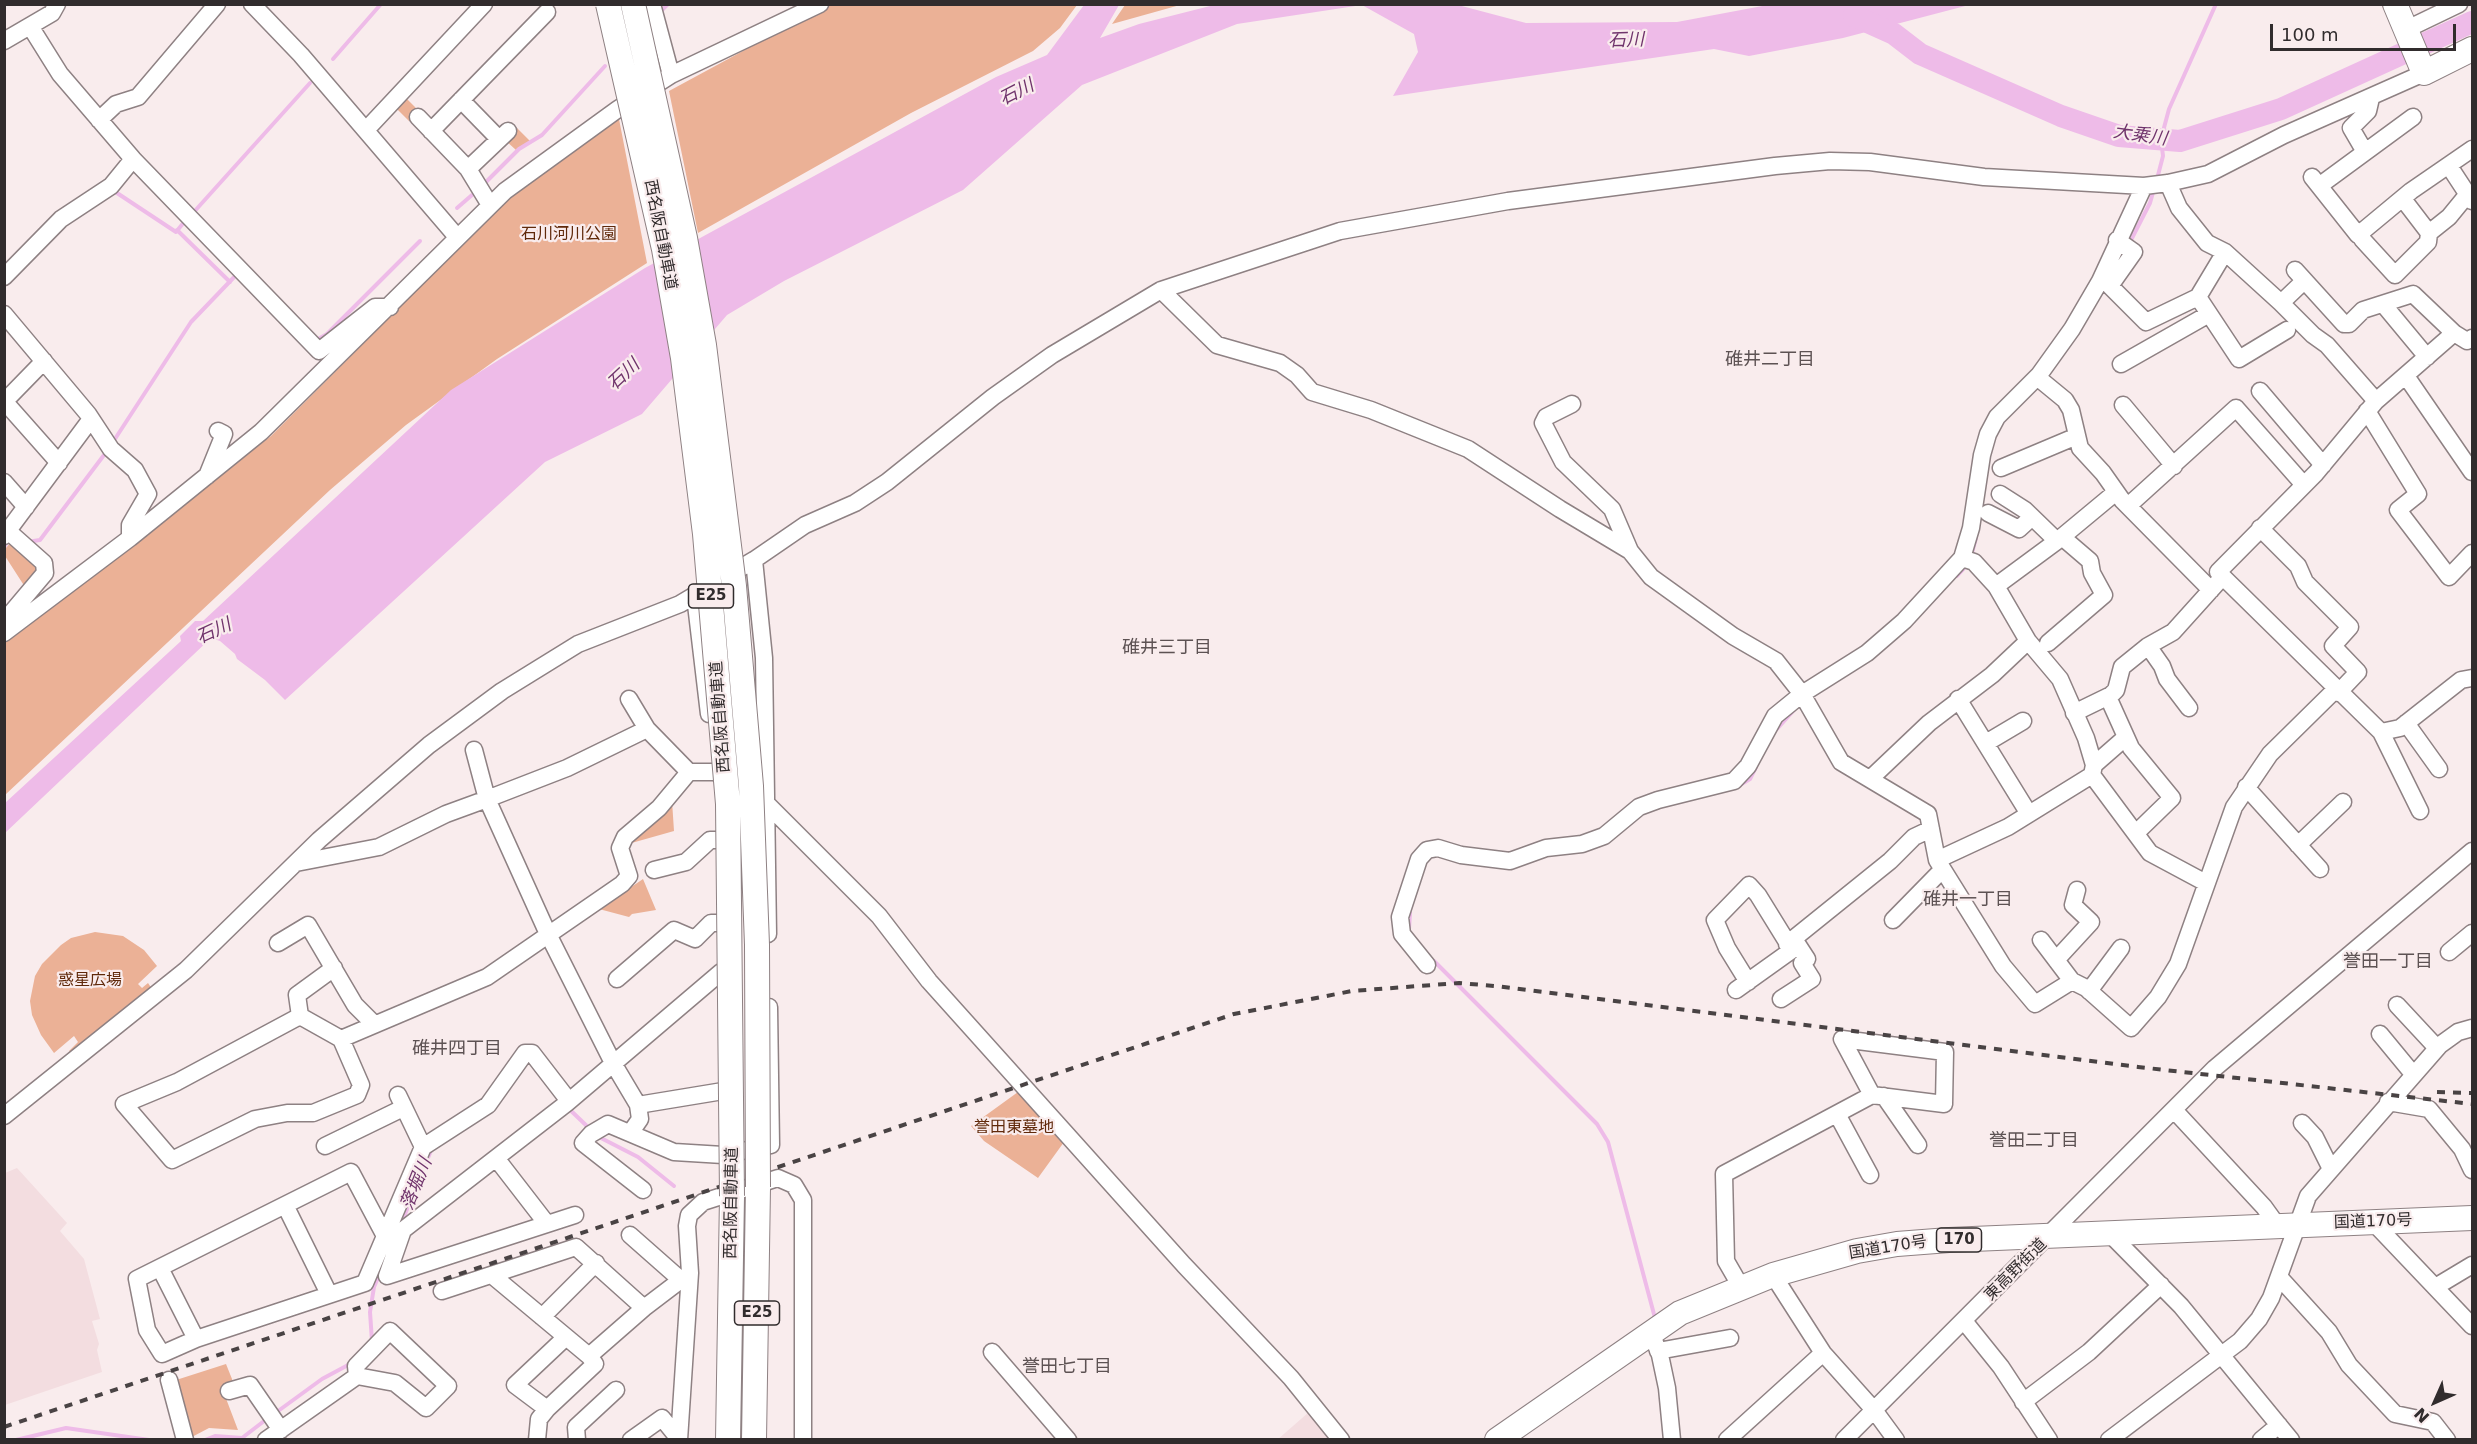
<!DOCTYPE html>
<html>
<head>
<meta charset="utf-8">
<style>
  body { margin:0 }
  #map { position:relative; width:2477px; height:1444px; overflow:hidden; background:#f9eced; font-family:"DejaVu Sans",sans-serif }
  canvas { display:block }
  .frame { position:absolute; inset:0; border:6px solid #312c2d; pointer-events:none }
  .north { position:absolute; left:2405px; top:1372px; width:60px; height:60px; -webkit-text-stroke:4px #f9eced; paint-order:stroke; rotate:225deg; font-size:16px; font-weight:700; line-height:24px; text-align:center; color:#312c2d }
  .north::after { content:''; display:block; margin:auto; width:21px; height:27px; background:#312c2d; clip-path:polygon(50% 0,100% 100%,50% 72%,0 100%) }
  .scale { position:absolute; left:2270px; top:24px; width:186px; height:27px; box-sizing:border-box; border:3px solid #312c2d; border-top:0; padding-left:8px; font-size:18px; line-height:21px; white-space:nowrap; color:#312c2d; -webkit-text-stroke:4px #f9eced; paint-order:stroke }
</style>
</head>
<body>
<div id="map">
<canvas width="2477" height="1444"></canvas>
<div class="frame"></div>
<div class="north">N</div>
<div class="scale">100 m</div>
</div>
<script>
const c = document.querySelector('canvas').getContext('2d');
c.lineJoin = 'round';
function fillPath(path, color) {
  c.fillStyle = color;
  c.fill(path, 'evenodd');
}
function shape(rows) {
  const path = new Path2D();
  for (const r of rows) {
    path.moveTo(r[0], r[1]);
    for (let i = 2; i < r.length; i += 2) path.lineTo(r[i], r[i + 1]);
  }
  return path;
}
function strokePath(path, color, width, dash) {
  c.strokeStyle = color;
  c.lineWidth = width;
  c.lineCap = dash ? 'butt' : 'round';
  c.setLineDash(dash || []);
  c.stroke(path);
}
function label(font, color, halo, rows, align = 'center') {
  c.font = font + ' "DejaVu Sans","Noto Sans JP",sans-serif';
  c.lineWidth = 4.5;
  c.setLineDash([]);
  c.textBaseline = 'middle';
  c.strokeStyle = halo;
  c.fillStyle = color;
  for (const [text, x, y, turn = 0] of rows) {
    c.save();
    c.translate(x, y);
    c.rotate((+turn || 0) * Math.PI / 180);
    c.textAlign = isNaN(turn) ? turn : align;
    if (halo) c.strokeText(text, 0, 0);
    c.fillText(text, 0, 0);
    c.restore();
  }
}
fillPath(shape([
  [17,1168,67,1223,60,1231,84,1259,100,1319,92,1321,99,1344,97,1350,102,1372,5,1405,5,1173],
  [1309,1412,1333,1440,1277,1440]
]), '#f3dde0');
fillPath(shape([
  [828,5,1077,5,1060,28,1033,51,911,113,698,233,669,91],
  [1125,5,1125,4,1180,5,1112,24],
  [404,96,419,111,409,121,394,106],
  [619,119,647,263,497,359,406,425,330,490,5,795,5,641,271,436,512,195],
  [517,128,530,141,516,150,505,140],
  [12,541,40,570,25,587,5,556,5,549],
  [672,801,674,831,628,844],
  [643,879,656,910,632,914,629,917,599,909],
  [95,932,123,936,144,950,157,966,138,984,142,988,148,983,152,989,74,1055,69,1051,78,1042,74,1036,54,1053,41,1035,32,1015,30,1001,35,976,42,964,61,945,71,938],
  [1018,1092,1064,1142,1038,1178,984,1141,971,1126],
  [226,1364,234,1384,222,1388,238,1430,209,1428,190,1438,173,1381]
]), '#ebb196');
fillPath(shape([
  [1218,4,1458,5,1526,23,1677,22,1773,4,1969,5,1843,38,1749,56,1714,49,1393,96,1418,52,1414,34,1362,5,1237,24,1082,85,963,190,784,281,727,315,642,414,545,462,285,700,265,680,237,659,235,654,220,641,211,638,5,833,5,803,181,641,180,636,195,621,203,621,451,390,645,268,996,77,1047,55,1084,5,1119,5,1100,38,1139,24]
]), '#eebbe8');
strokePath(shape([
  [660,12,668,4],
  [333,59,381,4],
  [2157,179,2163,156,2161,139,2169,109,2216,4],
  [487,181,519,149,542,135,605,66],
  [114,191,176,232,185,221],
  [457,208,472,195],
  [193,213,310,83],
  [177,230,230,282],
  [2130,242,2150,203,2154,189],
  [315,341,327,334,420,241],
  [113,442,191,322,238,273],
  [27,542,40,540,107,451],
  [4,547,6,544],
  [1971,557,1976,538],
  [1957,576,1968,564],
  [1777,729,1794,710],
  [1740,785,1750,779,1756,767],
  [1409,929,1410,913],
  [1434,961,1597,1124,1608,1142,1655,1318],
  [567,1107,590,1129],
  [597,1136,638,1157,674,1186],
  [401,1224,432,1148],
  [372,1341,370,1312,374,1287,380,1273],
  [274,1414,322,1379,350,1364],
  [16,1440,66,1428,149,1440],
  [205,1440,215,1436,242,1438,268,1418]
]), '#eebbe8', 4);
strokePath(shape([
  [1854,16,1894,34,1920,54,2061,116,2119,136,2180,141,2281,109,2472,22]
]), '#eebbe8', 22);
const minor = shape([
  [252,4,301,55,457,237],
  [652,4,671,75],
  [30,26,60,74,133,159,319,351,375,307,390,307],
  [2405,30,2459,4],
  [4,41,52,13,57,4],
  [461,100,499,139],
  [418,117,468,169,490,205],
  [99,120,116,104,138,97,217,4],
  [366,130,484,4],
  [431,131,547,12],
  [2365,152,2351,128,2368,111,2371,98],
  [2449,166,2472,201],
  [468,169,508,131],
  [2312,177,2358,235,2411,191,2472,149],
  [2168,183,2179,208,2207,243,2225,252,2281,303,2313,335,2327,345,2376,401],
  [2319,186,2413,117],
  [2429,233,2449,217,2467,195],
  [2362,239,2395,275,2428,242,2429,233,2403,199],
  [2117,240,2134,252,2110,286,2146,322,2198,297,2225,252],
  [2295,270,2344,324,2349,324,2363,310,2413,294,2454,333],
  [4,277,61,219,111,186,133,159],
  [1161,290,1217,345,1280,363,1297,375,1312,392,1371,410,1468,449,1560,509,1630,551,1651,577,1733,636,1776,661,1802,694,1841,762,1928,814,1937,860,2008,827,2092,775,2150,853,2206,883],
  [2198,297,2239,359,2287,330],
  [2281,303,2304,281],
  [2383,304,2427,357],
  [4,314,88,414,111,449,135,470,148,494,130,525,130,538],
  [2472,338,2467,341,2454,333,2376,401,2316,473,2218,572,2381,732,2400,728,2461,680,2472,678],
  [2121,364,2209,314],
  [2406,376,2472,472],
  [2037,377,2065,400,2071,410,2080,448,2103,473,2122,500,2211,590],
  [2260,391,2323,465],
  [4,402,44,361],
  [5,402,59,463],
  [1572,404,1546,417,1543,423,1563,462,1612,509,1630,551],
  [2123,405,2174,466],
  [2367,411,2418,494,2398,510,2449,577,2472,553],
  [2001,468,2077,436],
  [207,476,224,434,218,431],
  [4,482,26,507],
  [2000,494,2025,510,2057,541],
  [2128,506,2236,408,2304,485],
  [1988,513,2019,529,2032,517],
  [2260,528,2298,566,2305,582,2350,627,2333,646,2358,672,2338,693],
  [4,536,91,419],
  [1962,558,1974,562,1996,586,2028,641,2060,679,2086,738,2094,765,2092,775],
  [754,560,764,658,768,934],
  [1996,586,2057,541,2116,492],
  [695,596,709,714],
  [4,625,7,618,45,573,44,563,8,531],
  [4,633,130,538,261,432,505,191,618,109,671,75,820,4],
  [2048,643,2104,595,2092,573,2090,561,2062,537],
  [2148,646,2162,666,2167,679,2189,708],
  [2108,697,2131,748,2172,798,2137,832],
  [629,699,647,729,689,772],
  [1958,699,2029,814],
  [2074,713,2111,695,2116,690,2122,667,2148,646,2173,632,2218,582],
  [2406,723,2439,769],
  [2381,732,2420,811],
  [1986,743,2023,721],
  [474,750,487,799,567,768,647,729],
  [2094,765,2126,737],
  [1870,779,1929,723,1992,675,2028,641],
  [2246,787,2320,869],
  [2298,845,2343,802],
  [1937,860,2003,966,2035,1004,2072,981],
  [296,863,379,847,446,814,487,799,548,934,613,1063,638,1105,640,1119,631,1132],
  [654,870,686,862,710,840,717,840],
  [1893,920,1942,870],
  [2041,940,2072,981,2086,988,2131,1028,2158,997,2178,964,2234,807,2270,754,2335,690],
  [278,943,308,925,355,1005,374,1024],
  [1787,944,1890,861,1914,837,1931,829],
  [2449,952,2472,933],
  [2056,960,2091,922,2073,905,2077,890],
  [1427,965,1402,934,1400,917,1419,859,1427,850,1438,848,1461,855,1510,861,1546,848,1582,844,1604,836,1639,807,1658,800,1734,781,1748,766,1775,716,1802,694,1867,653,1904,621,1962,558,1971,528,1982,455,1988,434,1997,417,2039,375,2072,329,2100,281,2144,186],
  [617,979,674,930,695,939,711,923,720,923],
  [1736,990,1792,950,1758,895,1749,885,1715,920,1727,948,1748,982],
  [2089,991,2121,948],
  [1781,999,1812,979,1802,963,1807,959,1794,939],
  [2397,1005,2437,1048],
  [300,1016,297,995,334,968],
  [2380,1034,2413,1074],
  [341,1039,300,1016,177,1082,124,1104,172,1160,255,1119,287,1113,313,1113,357,1095,361,1085,341,1039,487,977,622,884,629,876,620,848,625,837,659,808,689,772,715,772,766,803,879,916,929,981,1184,1265,1291,1378,1341,1440],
  [1884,1096,1918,1145],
  [2388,1102,2429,1109,2462,1149,2472,1170],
  [638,1105,723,1091],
  [2174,1110,2264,1207,2277,1225],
  [1837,1114,1870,1175],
  [4,1116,186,970,319,840,429,745,502,691,578,644,680,604,754,560,805,525,855,503,887,482,993,397,1052,355,1161,290,1340,231,1508,201,1775,166,1830,161,1870,162,1984,177,2144,186,2168,183,2208,174,2284,135,2424,73],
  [2302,1123,2315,1137,2331,1169],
  [325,1146,403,1108],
  [423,1147,488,1105,525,1053,532,1053,569,1101],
  [496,1158,547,1224],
  [643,1190,583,1143,591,1134,608,1124,674,1152,723,1155,771,1145,769,1007],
  [285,1205,329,1294],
  [2373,1222,2472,1326],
  [403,1230,387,1276,575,1215],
  [2110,1234,2181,1306,2291,1440],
  [630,1235,681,1280],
  [386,1238,403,1230,567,1103,721,972],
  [160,1268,196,1339,365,1283,423,1147,398,1095],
  [1773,1275,1823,1353,1874,1410,1896,1440],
  [493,1276,589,1356],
  [2280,1278,2329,1332,2349,1365,2395,1414,2433,1422,2447,1440],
  [2437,1286,2472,1265],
  [1741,1287,1726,1261,1724,1174,1872,1095,1944,1104,1945,1052,1842,1039,1872,1095],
  [442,1291,576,1247,644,1308],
  [542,1317,596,1263],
  [1964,1321,2001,1367,2049,1440],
  [1651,1333,1660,1355,1667,1388,1672,1440],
  [566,1337,515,1385,547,1409,595,1364,589,1356,644,1308,690,1273],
  [196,1339,162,1354,147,1330,137,1279,351,1172,386,1238],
  [1658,1351,1730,1338],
  [992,1352,1068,1440],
  [169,1380,185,1440],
  [229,1391,250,1385,281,1430],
  [2023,1402,2089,1352,2161,1285],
  [266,1440,357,1376,395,1383,426,1408,448,1386,390,1331,356,1366,357,1376],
  [537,1440,539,1419,547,1409],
  [577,1440,576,1427,616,1390],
  [631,1440,662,1418,679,1439],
  [679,1440,690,1273,687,1226,689,1215,703,1202,778,1178,794,1185,803,1200,803,1440],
  [1727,1440,1823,1353],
  [1844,1440,2215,1068,2472,851],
  [2109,1440,2240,1341,2259,1319,2271,1298,2308,1196,2440,1045,2458,1032,2472,1028],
  [2261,1440,2279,1425]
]);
const highway = shape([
  [2395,4,2424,73,2472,49],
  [728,1440,732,1196],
  [754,1440,758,1187],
  [1497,1440,1680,1313,1773,1275,1857,1251,1897,1244,1949,1240,2472,1218]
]);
strokePath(minor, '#8e8183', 19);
strokePath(highway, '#8e8183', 26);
strokePath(minor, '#fff', 16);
strokePath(highway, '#fff', 24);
strokePath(shape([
  [2437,1092,2472,1093],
  [4,1427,1234,1014,1352,991,1459,983,1495,986,2138,1067,2472,1104]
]), '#494344', 4, [8, 8]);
const highwayBridge = shape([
  [608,4,664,249,683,358,705,534,728,804,732,1196],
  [633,4,685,238,704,345,734,586,751,786,757,945,758,1187]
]);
strokePath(highwayBridge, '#8e8183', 26, []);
strokePath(highwayBridge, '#fff', 24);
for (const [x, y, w] of [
  [711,596,45],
  [1959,1240,45],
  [757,1313,45]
]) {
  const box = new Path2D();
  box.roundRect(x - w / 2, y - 12, w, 24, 4.5);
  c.fillStyle = '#f9eced';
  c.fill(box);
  strokePath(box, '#312c2d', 1.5);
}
label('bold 15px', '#312c2d', null, [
  ["E25",711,596],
  ["170",1959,1240],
  ["E25",757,1313]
]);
label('16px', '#60290a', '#f9eced', [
  ["石川河川公園",569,235],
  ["惑星広場",90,981],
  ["誉田東墓地",1014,1128]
]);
label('16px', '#312c2d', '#f9eced', [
  ["西名阪自動車道",660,235,79],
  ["西名阪自動車道",721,717,-94],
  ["西名阪自動車道",732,1203,-89],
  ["国道170号",2373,1222,-2],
  ["国道170号",1888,1248,-9],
  ["東高野街道",2016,1270,-45]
]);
label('italic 18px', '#70346c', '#f9eced', [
  ["石川",1626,41,-2],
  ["石川",1017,93,-27],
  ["大乗川",2140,136,8],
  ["石川",624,375,-43],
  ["石川",214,632,-25],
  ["落堀川",417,1184,-68]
]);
label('18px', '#5d5253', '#f9eced', [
  ["碓井二丁目",1770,360],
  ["碓井三丁目",1167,648],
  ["碓井一丁目",1968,900],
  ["誉田一丁目",2388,962],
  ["碓井四丁目",457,1049],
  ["誉田二丁目",2034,1141],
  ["誉田七丁目",1067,1367]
]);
</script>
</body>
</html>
